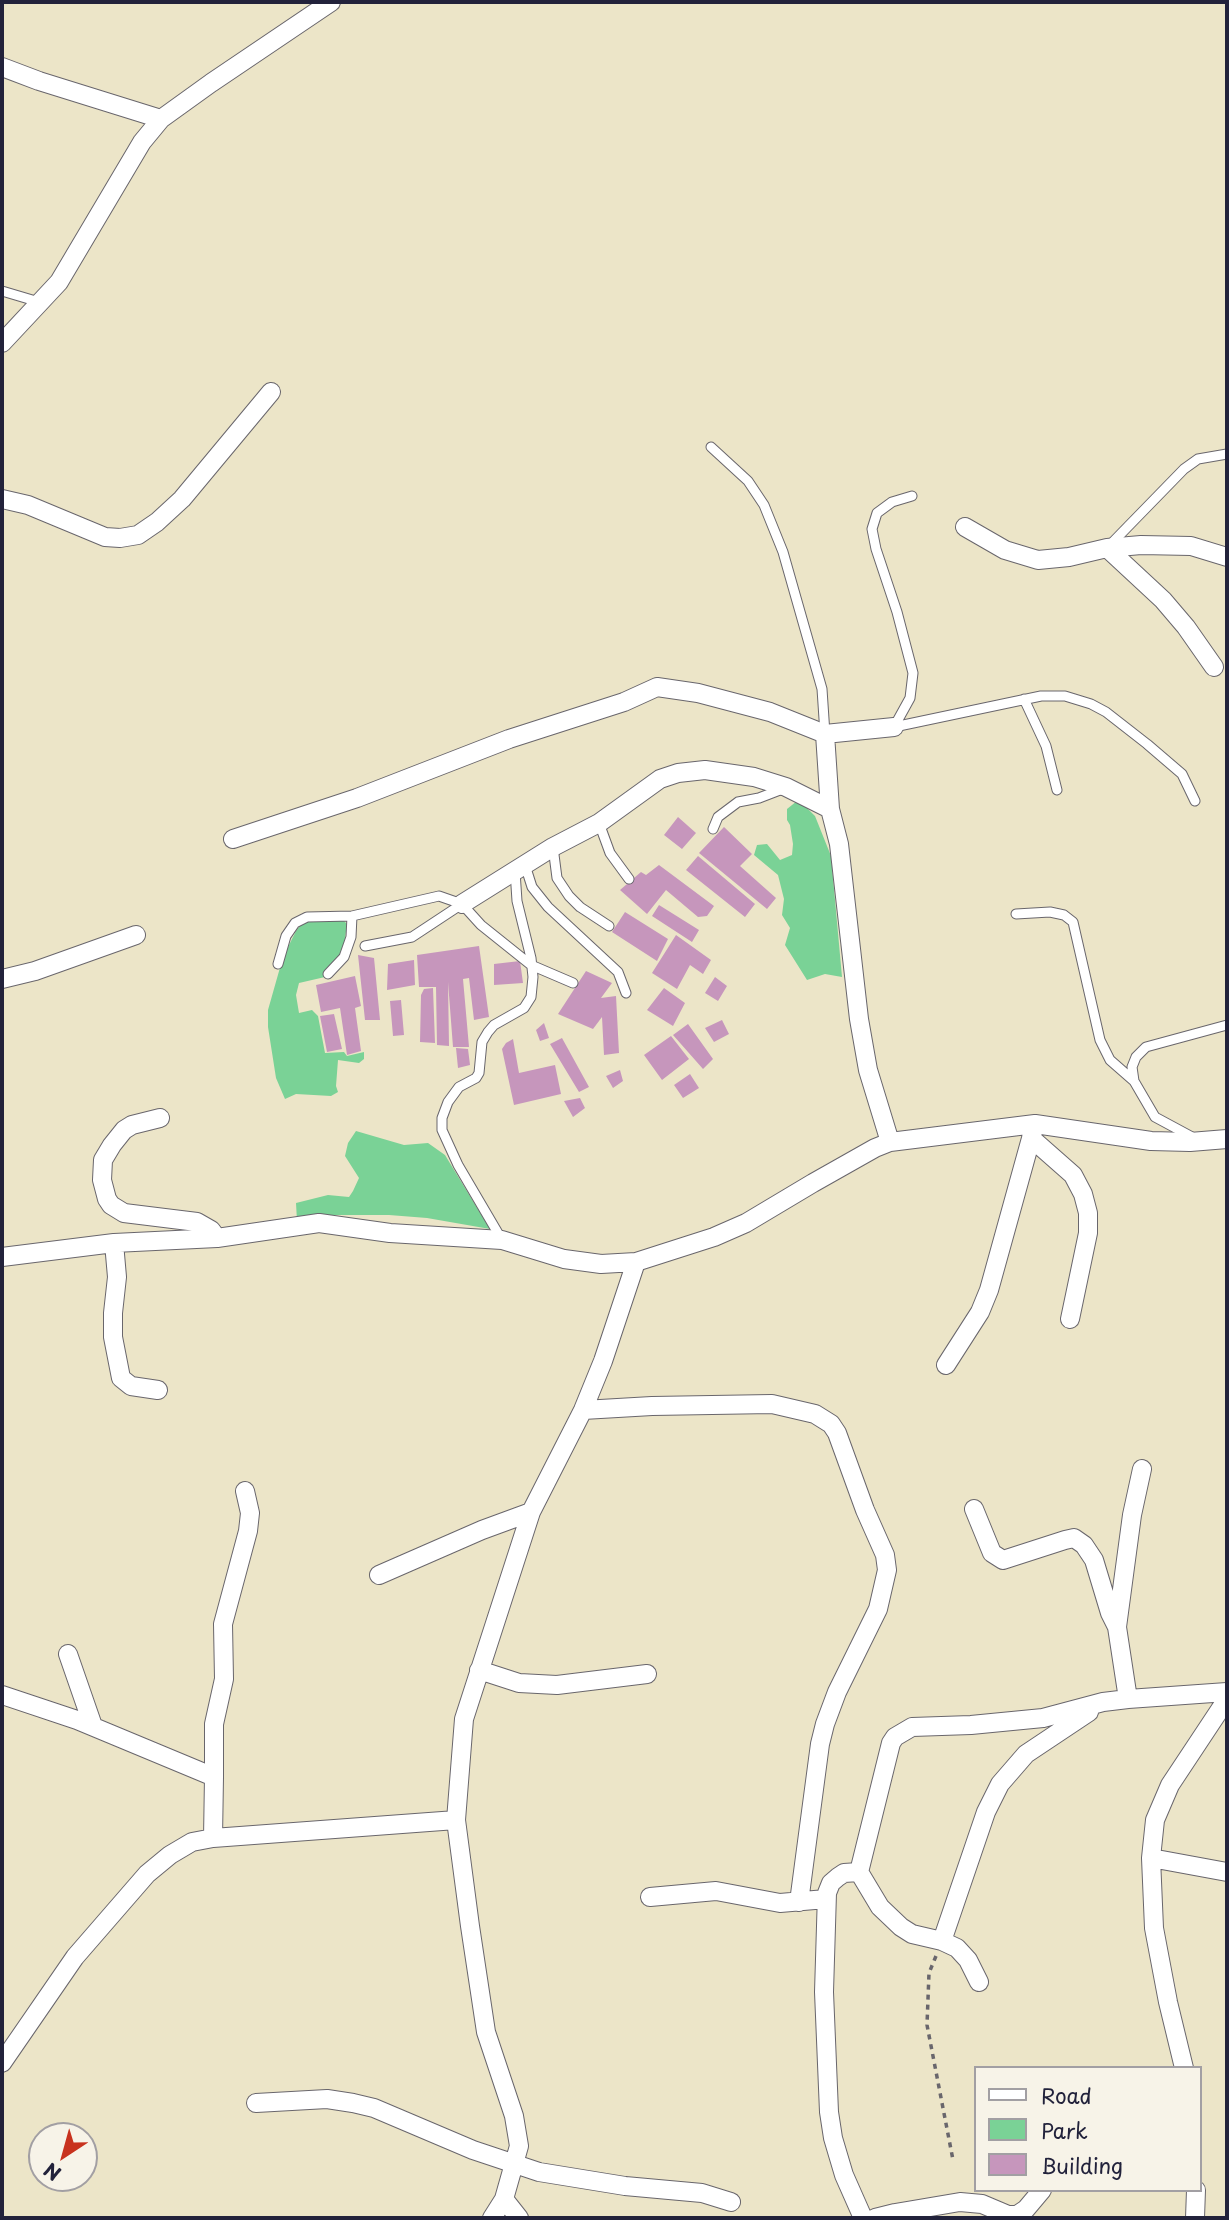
<!DOCTYPE html>
<html>
<head>
<meta charset="utf-8">
<style>
  body { margin:0 }
  #map { position:relative; width:1229px; height:2220px; overflow:hidden; background:#ece5c8; font-family:"Playpen Sans",sans-serif }
  canvas { display:block }
  .frame { position:absolute; inset:0; border:4px solid #22223b; pointer-events:none }
  .legend { position:absolute; left:974px; top:2066px; width:228px; height:126px; box-sizing:border-box; background:#f7f3e8; border:2px solid #a29fa3; margin:0; padding:9px 12px; list-style:none; font-size:21px; color:#22223b }
  .legend li { display:flex; align-items:center; gap:14px; height:35px }
  .legend b { width:35px; border:2px solid #a29fa3 }
  .north { position:absolute; left:28px; top:2122px; width:70px; height:70px; box-sizing:border-box; background:#f7f3e8; border:2px solid #a29fa3; border-radius:50%; rotate:216deg; font-size:19px; font-weight:700; line-height:28px; text-align:center; color:#22223b }
  .north::after { content:''; display:block; margin:auto; width:24px; height:32px; background:#c8321e; clip-path:polygon(50% 0,100% 100%,50% 72%,0 100%) }
</style>
</head>
<body>
<div id="map">
<canvas width="1229" height="2220"></canvas>
<div class="frame"></div>
<ul class="legend">
<li><b style="height:9px;background:#fff"></b>Road</li>
<li><b style="height:19px;background:#7ad296"></b>Park</li>
<li><b style="height:19px;background:#c696bc"></b>Building</li>
</ul>
<div class="north">N</div>
</div>
<script>
const c = document.querySelector('canvas').getContext('2d');
c.lineJoin = 'round';
function fillPath(path, color) {
  c.fillStyle = color;
  c.fill(path, 'evenodd');
}
function shape(rows) {
  const path = new Path2D();
  for (const r of rows) {
    path.moveTo(r[0], r[1]);
    for (let i = 2; i < r.length; i += 2) path.lineTo(r[i], r[i + 1]);
  }
  return path;
}
function strokePath(path, color, width, dash) {
  c.strokeStyle = color;
  c.lineWidth = width;
  c.lineCap = dash ? 'butt' : 'round';
  c.setLineDash(dash || []);
  c.stroke(path);
}
fillPath(shape([
  [797,801,801,802,815,816,831,856,842,977,825,974,807,980,785,945,790,928,782,915,784,899,778,875,754,855,757,845,767,844,780,860,792,855,793,844,790,825,787,820,787,809],
  [315,919,343,920,347,924,344,946,340,955,332,964,325,977,299,983,296,995,299,1013,312,1010,318,1016,325,1053,344,1052,347,1056,364,1052,364,1059,359,1063,338,1060,336,1086,338,1092,331,1096,296,1094,285,1099,276,1078,268,1027,268,1010,283,957,296,931,303,922],
  [356,1131,404,1145,428,1143,445,1155,490,1229,427,1218,389,1215,326,1215,297,1221,296,1203,328,1195,349,1197,353,1191,359,1178,345,1156,348,1143]
]), '#7ad296');
fillPath(shape([
  [678,817,696,833,682,849,664,835],
  [724,827,752,854,740,866,776,898,767,909,699,853],
  [698,856,755,904,745,917,686,870],
  [659,865,714,906,707,916,698,917,666,890,647,914,620,890,641,872,646,875],
  [659,905,699,930,692,942,652,916],
  [625,912,668,939,657,961,612,932],
  [676,935,711,960,703,974,690,965,677,989,652,973],
  [479,946,489,1017,474,1020,469,978,463,979,469,1047,453,1047,448,982,449,1046,437,1045,436,987,419,987,417,955],
  [358,955,374,958,380,1020,365,1020],
  [414,960,415,985,387,990,388,964],
  [520,961,523,983,494,985,494,964],
  [586,971,612,983,601,998,616,996,619,1053,604,1055,602,1017,593,1029,558,1014],
  [355,976,361,1006,355,1008,361,1051,347,1055,340,1008,321,1012,316,985],
  [715,977,727,986,718,1001,705,993],
  [433,988,435,1043,420,1042,421,995,424,989],
  [664,988,685,1003,673,1026,647,1010],
  [401,1000,404,1035,393,1036,390,1001],
  [334,1014,342,1049,327,1052,320,1016],
  [722,1020,729,1034,714,1042,705,1028],
  [544,1023,549,1038,540,1041,536,1030],
  [688,1024,713,1059,703,1069,673,1035],
  [671,1036,689,1059,662,1080,644,1055],
  [562,1038,589,1087,579,1092,550,1044],
  [513,1039,519,1073,555,1065,561,1094,514,1105,502,1049,506,1043],
  [456,1048,468,1049,470,1065,458,1068],
  [620,1070,623,1081,613,1088,606,1076],
  [690,1074,699,1088,683,1098,674,1085],
  [580,1098,585,1108,573,1117,564,1101]
]), '#c696bc');
const service = shape([
  [2,291,39,302],
  [711,447,748,481,764,505,783,552,822,689,825,734],
  [1108,547,1184,469,1198,459,1227,454],
  [1024,699,1046,746,1057,790],
  [894,727,1041,696,1065,696,1091,704,1106,712,1147,744,1182,774,1195,801],
  [894,727,910,698,913,673,897,612,876,549,872,529,877,513,892,502,912,496],
  [599,823,610,853,629,879],
  [713,829,718,817,738,802,759,798,785,788],
  [553,847,557,878,569,896,580,907,609,926],
  [525,865,532,887,548,907,618,972,626,993],
  [1016,914,1050,912,1064,915,1073,922,1100,1040,1110,1060,1134,1081],
  [365,946,412,937,462,904],
  [278,964,286,936,295,923,307,917,352,916,439,896,462,904,481,925,531,965,573,983],
  [328,974,344,957,351,937,352,916],
  [1194,1138,1155,1117,1134,1081,1132,1067,1136,1057,1146,1047,1227,1025],
  [502,1240,458,1165,442,1130,442,1118,448,1102,459,1087,476,1078,479,1073,482,1042,488,1032,494,1025,524,1008,531,997,533,977,531,958,517,901,515,871]
]);
const minor = shape([
  [2,67,39,81,161,119],
  [2,343,59,282,142,142,161,119,211,83,331,2],
  [2,499,28,505,105,537,120,538,138,535,157,522,182,499,271,392],
  [965,527,1005,550,1038,560,1069,557,1107,548,1141,545,1191,546,1227,557],
  [1107,548,1163,600,1186,627,1214,667],
  [233,839,357,798,509,739,624,702,657,687,698,693,770,712,825,734],
  [462,904,553,847,599,823,660,779,678,773,705,770,754,777,786,787,830,809],
  [2,979,35,971,136,935],
  [160,1118,132,1125,124,1130,112,1145,103,1160,102,1180,107,1199,111,1205,124,1213,197,1222,211,1230,217,1238],
  [1031,1138,1073,1175,1083,1194,1088,1213,1088,1233,1070,1319],
  [890,1142,868,1070,859,1019,839,844,830,809,825,734,894,727],
  [114,1243,117,1277,113,1313,113,1337,121,1378,131,1386,158,1390],
  [2,1257,114,1243,217,1238,319,1223,390,1233,502,1240,564,1259,601,1264,636,1262,714,1237,746,1223,813,1183,875,1148,890,1142,1035,1124,1151,1141,1190,1142,1227,1139],
  [946,1365,980,1312,989,1290,1035,1124],
  [583,1410,652,1406,772,1404,815,1414,831,1424,837,1433,865,1510,885,1555,887,1570,878,1609,837,1692,825,1724,820,1744,799,1902],
  [974,1509,992,1553,1003,1560,1065,1540,1074,1538,1084,1545,1094,1560,1110,1613,1117,1627],
  [379,1575,482,1530,531,1512],
  [68,1654,93,1726],
  [479,1670,519,1683,557,1685,647,1674],
  [2,1695,77,1720,214,1777,213,1838,456,1820],
  [1128,1699,1117,1627,1132,1515,1142,1469],
  [214,1777,214,1724,224,1679,223,1624,248,1531,250,1513,245,1491],
  [1151,1858,1227,1872],
  [859,1872,844,1873,838,1877,831,1883,827,1893,824,1992,829,2112,833,2138,844,2175,863,2218],
  [650,1897,716,1891,780,1903,826,1899],
  [942,1941,986,1812,1000,1784,1026,1754,1089,1712],
  [979,1982,968,1960,957,1948,942,1941,912,1934,901,1927,880,1907,859,1872,891,1743,895,1737,912,1727,971,1725,1043,1718,1103,1702,1128,1699,1227,1692],
  [2,2063,75,1957,147,1874,170,1855,192,1842,213,1838],
  [1184,2068,1168,2002,1154,1928,1151,1858,1155,1820,1170,1785,1227,1699],
  [256,2103,327,2099,353,2103,374,2108,473,2150,539,2172,625,2186,702,2193,731,2202],
  [504,2199,519,2218],
  [492,2218,504,2199,519,2146,514,2116,486,2032,470,1926,456,1820,464,1719,531,1512,583,1410,603,1361,636,1262],
  [875,2218,895,2213,960,2202,982,2204,1008,2215,1017,2215,1026,2209,1042,2190],
  [1195,2218,1196,2190]
]);
strokePath(service, '#69666c', 11);
strokePath(minor, '#69666c', 20);
strokePath(shape([
  [936,1956,929,1973,927,2025,953,2160]
]), '#69666c', 3.5, [5, 5]);
strokePath(service, '#fff', 9);
strokePath(minor, '#fff', 18);
</script>
</body>
</html>
